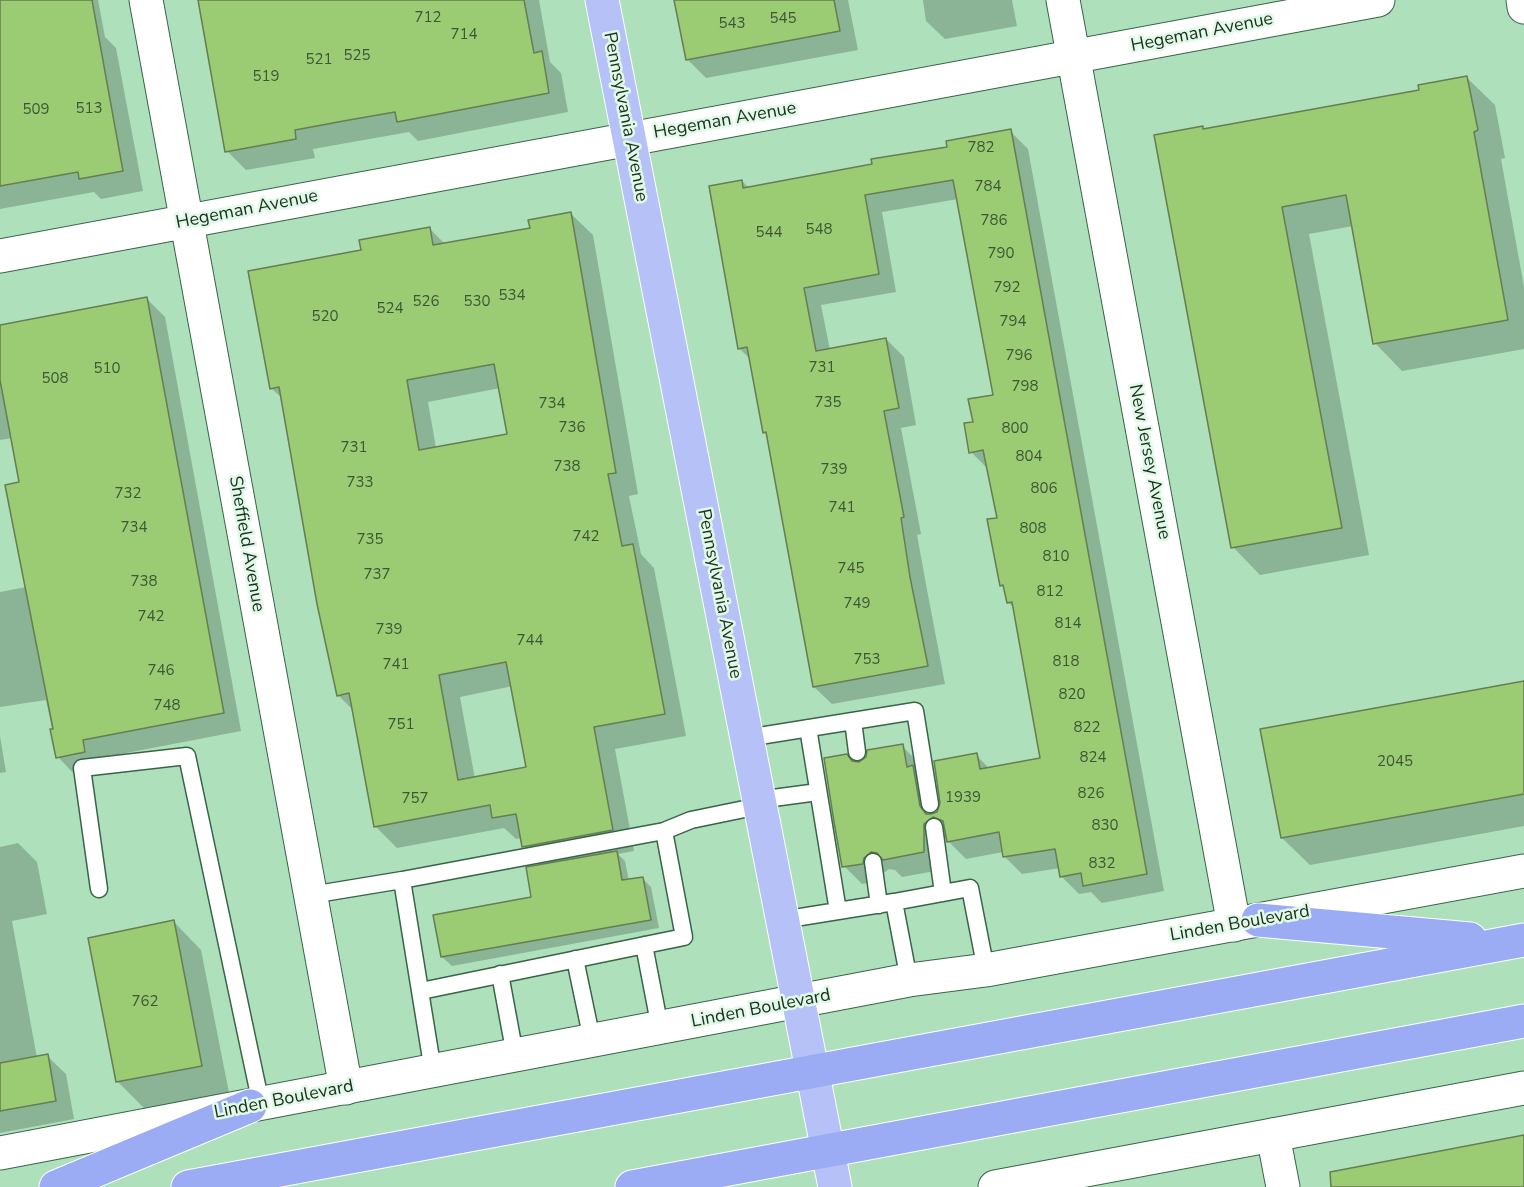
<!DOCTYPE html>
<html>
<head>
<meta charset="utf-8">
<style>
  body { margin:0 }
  canvas { display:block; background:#aee0bb }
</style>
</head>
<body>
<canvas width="1524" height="1187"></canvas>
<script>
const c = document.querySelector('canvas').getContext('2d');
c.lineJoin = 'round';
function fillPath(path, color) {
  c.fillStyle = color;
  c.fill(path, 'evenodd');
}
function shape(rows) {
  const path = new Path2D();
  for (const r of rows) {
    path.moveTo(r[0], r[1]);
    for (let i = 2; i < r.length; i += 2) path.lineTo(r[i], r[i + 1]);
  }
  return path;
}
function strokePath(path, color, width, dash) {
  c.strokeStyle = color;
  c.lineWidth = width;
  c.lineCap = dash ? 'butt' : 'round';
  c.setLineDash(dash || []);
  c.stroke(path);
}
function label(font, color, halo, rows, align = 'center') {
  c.font = font + ' "Nunito Sans",sans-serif';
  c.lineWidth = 5;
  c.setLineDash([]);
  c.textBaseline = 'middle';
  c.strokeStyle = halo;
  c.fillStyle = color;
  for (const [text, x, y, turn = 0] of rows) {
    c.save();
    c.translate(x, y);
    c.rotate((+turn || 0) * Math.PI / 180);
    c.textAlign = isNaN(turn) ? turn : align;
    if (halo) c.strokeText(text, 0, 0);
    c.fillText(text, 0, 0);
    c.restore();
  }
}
fillPath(shape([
  [0,0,98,0,105,37,116,48,143,191,101,199,94,192,0,209],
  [200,0,539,0,550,62,561,73,568,112,418,141,409,132,313,149,315,158,246,170,227,151],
  [676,0,848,0,858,50,706,78,687,59],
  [923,0,1012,0,1017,26,945,39,926,21],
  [1467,78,1495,105,1505,158,1501,159,1524,287,1524,349,1402,371,1375,343,1353,226,1309,234,1369,555,1260,575,1233,547,1202,128,1204,130,1421,91],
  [1010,131,1028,149,1164,891,1102,903,1091,892,1079,894,1062,877,1060,868,1022,874,1004,856,1003,852,966,859,948,841,947,837,941,842,941,870,902,877,895,870,889,869,881,875,880,881,862,884,844,866,854,763,859,764,902,746,920,764,930,785,935,814,976,755,990,769,1042,759,1015,609,1008,602,1002,585,999,519,989,470,971,452,975,423,995,396,958,199,882,212,896,292,821,305,830,350,886,339,904,357,916,425,901,428,921,534,917,535,928,595,945,684,832,704,814,687,768,436,764,432,751,360,739,348,742,181,749,188,873,165],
  [931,816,933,819,919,829],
  [571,214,593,235,638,494,629,496,641,554,654,568,686,736,615,749,634,851,618,854,625,861,629,881,642,878,651,887,659,928,452,966,442,957,533,898,543,866,524,846,522,838,516,839,504,828,397,848,375,826,353,710,338,695,283,399,271,388,363,251,429,228,445,244,532,230],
  [500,388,508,435,436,448,428,402],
  [513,686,528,769,475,779,460,697],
  [147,299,165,317,241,731,100,758,76,776,58,757,46,700,0,707,0,592,26,587,21,483,12,438,0,440,0,327],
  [1524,682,1524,826,1310,865,1282,838],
  [0,736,6,772,0,773],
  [18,843,37,862,47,914,12,921,37,1058,47,1056,66,1074,74,1119,0,1133,0,847],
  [174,922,201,950,229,1093,145,1109,117,1081]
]), '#0003');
const building = shape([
  [0,0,92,0,123,171,79,179,78,172,0,186,0,0],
  [198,0,524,0,534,53,542,51,549,93,397,122,395,112,349,120,295,130,296,139,225,152,198,0],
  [674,0,834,0,840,31,686,60,674,0],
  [1467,76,1478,130,1474,132,1508,320,1373,344,1346,195,1282,207,1342,528,1231,548,1154,135,1203,126,1203,129,1419,90,1418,85,1467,76],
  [1011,129,1147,874,1083,886,1081,873,1060,877,1055,849,1003,857,999,832,947,842,943,821,933,817,924,824,924,852,883,860,877,853,871,852,864,858,863,864,842,867,834,822,824,758,847,754,852,761,859,762,866,757,867,750,903,744,907,767,913,765,920,806,926,814,931,814,937,812,940,803,934,761,977,753,980,769,1040,758,1012,602,1007,603,1003,585,1000,586,987,519,997,518,983,450,969,453,964,423,973,422,968,399,993,395,953,180,865,195,879,274,804,288,816,351,886,338,899,408,884,411,904,517,901,518,910,577,928,666,813,687,766,432,763,433,747,347,738,349,709,186,742,180,743,188,872,164,871,159,947,147,946,141,1011,129],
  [571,212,616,473,608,474,622,546,633,544,665,714,594,727,613,830,522,847,516,814,492,818,490,805,374,827,349,693,337,696,317,604,279,387,270,389,248,271,361,250,359,240,430,227,433,245,530,228,528,220,571,212],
  [494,364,507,434,419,450,407,380,494,364],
  [506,662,526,767,458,780,439,675,506,662],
  [147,297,224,713,83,740,85,752,56,758,50,729,53,729,5,485,19,482,0,380,0,325,147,297],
  [1524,681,1524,794,1281,838,1260,729,1524,681],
  [617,851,622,880,643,877,651,920,441,957,433,915,531,897,526,867,617,851],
  [174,920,202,1066,116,1082,88,938,174,920],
  [48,1054,56,1101,0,1111,0,1063,48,1054],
  [1524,1135,1524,1187,1331,1187,1330,1172,1524,1135]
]);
fillPath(building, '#9bcc73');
strokePath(building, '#657e52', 1.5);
const service = shape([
  [853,721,857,752],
  [808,728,838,911],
  [747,738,915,711,930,804],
  [758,800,818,792],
  [934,827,943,893],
  [873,862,879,905],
  [99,889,82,768,187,756,261,1104],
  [311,895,402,880],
  [782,920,894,902],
  [644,945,660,1028],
  [575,959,592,1040],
  [500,974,515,1055],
  [909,980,894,902,970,888,986,970],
  [421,991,684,937,664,831],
  [433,1071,402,880,664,831,691,820,759,806]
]);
const minor = shape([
  [146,0,346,1088],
  [1063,0,1234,925],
  [1523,0,1524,7],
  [0,256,1378,0],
  [1273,1135,1283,1187]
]);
const tertiary = shape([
  [0,1153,909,980,986,970,1524,871],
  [995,1187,1524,1088]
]);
const primary = shape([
  [602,0,835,1187]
]);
const trunk = shape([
  [1258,920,1470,939],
  [56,1187,250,1106],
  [188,1187,1524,940],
  [632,1187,1524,1021]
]);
strokePath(service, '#386546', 19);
strokePath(minor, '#386546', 35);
strokePath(tertiary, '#386546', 35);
strokePath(primary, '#fff', 35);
strokePath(trunk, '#fff', 35);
strokePath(service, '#fff', 16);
strokePath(minor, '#fff', 33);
strokePath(tertiary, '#fff', 33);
strokePath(primary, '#b5c1f7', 33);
strokePath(trunk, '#9cacf4', 33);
label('15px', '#3c5636', null, [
  ["712",428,18],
  ["545",783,19],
  ["543",732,24],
  ["714",464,35],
  ["525",357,56],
  ["521",319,60],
  ["519",266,77],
  ["513",89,109],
  ["509",36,110],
  ["782",981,148],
  ["784",988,187],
  ["786",994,221],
  ["548",819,230],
  ["544",769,233],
  ["790",1001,254],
  ["792",1007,288],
  ["534",512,296],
  ["526",426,302],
  ["530",477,302],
  ["524",390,309],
  ["520",325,317],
  ["794",1013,322],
  ["796",1019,356],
  ["731",822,368],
  ["510",107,369],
  ["508",55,379],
  ["798",1025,387],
  ["735",828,403],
  ["734",552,404],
  ["736",572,428],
  ["800",1015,429],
  ["731",354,448],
  ["804",1029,457],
  ["738",567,467],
  ["739",834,470],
  ["733",360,483],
  ["806",1044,489],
  ["732",128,494],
  ["741",842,508],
  ["734",134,528],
  ["808",1033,529],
  ["742",586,537],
  ["735",370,540],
  ["810",1056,557],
  ["745",851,569],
  ["737",377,575],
  ["738",144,582],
  ["812",1050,592],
  ["749",857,604],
  ["742",151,617],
  ["814",1068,624],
  ["739",389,630],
  ["744",530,641],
  ["753",867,660],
  ["818",1066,662],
  ["741",396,665],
  ["746",161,671],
  ["820",1072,695],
  ["748",167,706],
  ["751",401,725],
  ["822",1087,728],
  ["824",1093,758],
  ["2045",1395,762],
  ["826",1091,794],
  ["1939",963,798],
  ["757",415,799],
  ["830",1105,826],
  ["832",1102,864],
  ["762",145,1002]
]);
label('18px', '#1c2f21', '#e1fae7', [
  ["Hegeman Avenue",1202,33,-11],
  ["Pennsylvania Avenue",625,117,79],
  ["Hegeman Avenue",725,121,-10],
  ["Hegeman Avenue",247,210,-11],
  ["New Jersey Avenue",1149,462,79],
  ["Sheffield Avenue",246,544,80],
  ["Pennsylvania Avenue",719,594,79],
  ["Linden Boulevard",1240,924,-10],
  ["Linden Boulevard",761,1009,-11],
  ["Linden Boulevard",284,1100,-11]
]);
</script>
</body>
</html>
